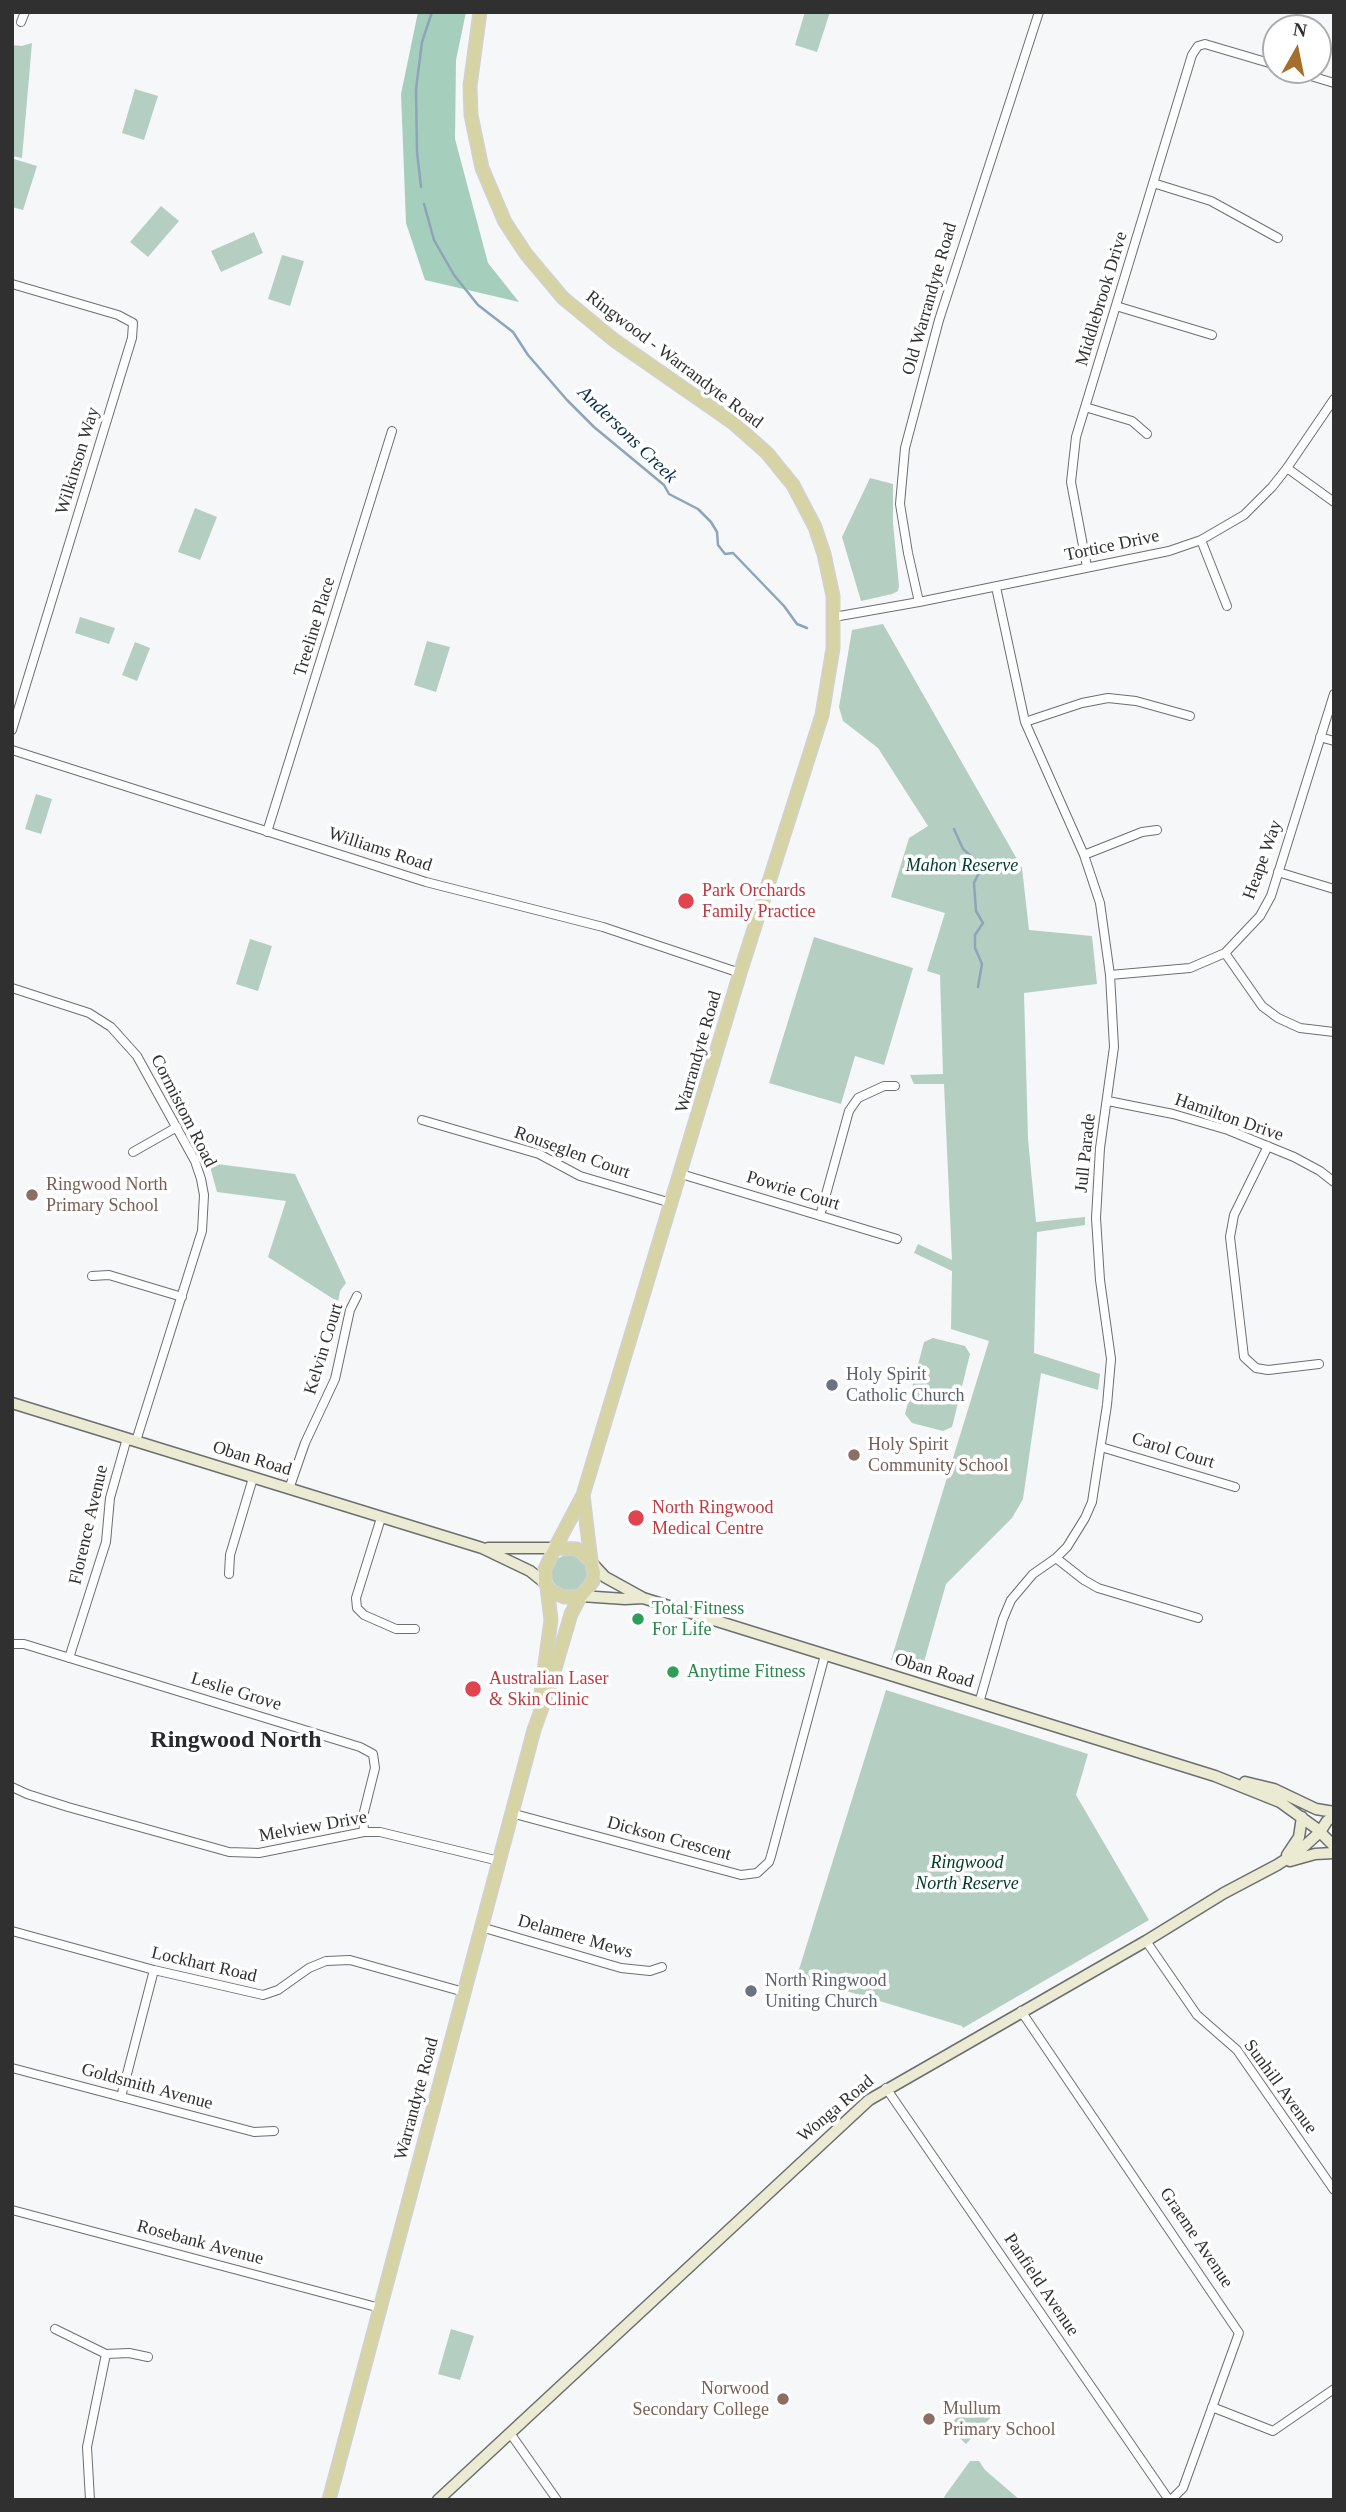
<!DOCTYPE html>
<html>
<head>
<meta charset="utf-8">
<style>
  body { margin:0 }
  #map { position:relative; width:1346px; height:2512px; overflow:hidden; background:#f6f7f9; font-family:Georgia,serif }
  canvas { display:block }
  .frame { position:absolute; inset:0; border:14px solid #303031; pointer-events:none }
  .north { position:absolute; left:1262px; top:14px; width:70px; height:70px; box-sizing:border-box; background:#fff; border:2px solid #acacad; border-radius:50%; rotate:9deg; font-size:19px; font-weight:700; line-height:28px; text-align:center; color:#303031 }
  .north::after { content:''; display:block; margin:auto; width:24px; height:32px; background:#a56e2a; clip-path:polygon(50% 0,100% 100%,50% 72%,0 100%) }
</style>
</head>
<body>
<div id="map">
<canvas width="1346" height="2512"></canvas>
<div class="frame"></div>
<div class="north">N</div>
</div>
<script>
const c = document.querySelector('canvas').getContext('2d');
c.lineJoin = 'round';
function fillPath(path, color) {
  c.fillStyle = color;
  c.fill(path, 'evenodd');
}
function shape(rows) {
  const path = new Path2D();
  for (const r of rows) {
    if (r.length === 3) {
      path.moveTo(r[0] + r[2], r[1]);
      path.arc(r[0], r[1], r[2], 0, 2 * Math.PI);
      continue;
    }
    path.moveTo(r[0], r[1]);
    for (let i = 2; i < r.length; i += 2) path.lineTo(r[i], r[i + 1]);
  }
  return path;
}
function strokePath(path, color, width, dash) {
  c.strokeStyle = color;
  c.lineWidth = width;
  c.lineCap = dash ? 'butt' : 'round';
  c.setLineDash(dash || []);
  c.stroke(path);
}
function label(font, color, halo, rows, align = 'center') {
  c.font = font + ' Georgia,serif';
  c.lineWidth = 7;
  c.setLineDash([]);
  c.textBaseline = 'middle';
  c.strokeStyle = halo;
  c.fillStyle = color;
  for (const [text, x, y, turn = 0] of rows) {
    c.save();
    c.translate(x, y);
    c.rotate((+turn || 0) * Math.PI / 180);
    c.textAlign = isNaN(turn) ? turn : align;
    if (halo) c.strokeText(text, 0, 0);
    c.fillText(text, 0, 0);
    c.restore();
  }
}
fillPath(shape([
  [805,12,830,12,817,52,795,45],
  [32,43,22,158,12,156,12,45,22,46],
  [135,89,158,96,144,140,122,133],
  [14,159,37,166,23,210,12,207,12,166],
  [161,206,179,221,148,257,130,242],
  [254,232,263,253,221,272,211,251],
  [282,255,304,261,290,306,268,299],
  [870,478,893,484,893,523,899,586,898,591,892,594,861,601,842,537],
  [195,508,217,517,200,560,178,552],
  [80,617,115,628,109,644,75,633],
  [883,624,1022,868,1029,930,1092,936,1097,984,1024,993,1028,1139,1036,1222,1085,1217,1085,1225,1037,1232,1034,1353,1100,1374,1098,1390,1041,1373,1023,1499,1012,1518,946,1584,922,1669,891,1660,989,1341,951,1329,952,1271,914,1253,918,1244,952,1260,944,1084,914,1084,910,1075,943,1074,940,975,927,971,945,913,891,897,909,838,928,826,878,748,843,721,839,707,852,630],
  [427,641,450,647,436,692,414,685],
  [135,642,150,648,137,681,122,675],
  [36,794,52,799,41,834,25,829],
  [814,937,913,968,884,1065,855,1056,841,1104,769,1083],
  [250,939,272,946,258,991,236,984],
  [209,1163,295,1174,346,1283,340,1291,338,1302,268,1257,286,1201,217,1192],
  [933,1338,965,1346,970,1354,952,1427,943,1431,912,1423,905,1414,924,1342],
  [569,1573,18],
  [886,1690,1088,1754,1076,1795,1149,1920,963,2028,962,2026,797,1976],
  [451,2329,474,2336,460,2380,438,2374],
  [976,2397,994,2414,966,2444,948,2427],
  [970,2461,979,2461,985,2470,1020,2500,946,2500,944,2497]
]), '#b5cec2');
fillPath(shape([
  [418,12,466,12,456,60,455,139,488,263,519,302,425,280,406,223,401,94]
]), '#a5cfbc');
strokePath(shape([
  [421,187,417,152,416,89,422,42,432,12],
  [424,204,434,240,454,275,478,305,513,332,528,355,567,400,594,427,664,485,669,494,698,509,711,522,717,532,718,545,725,554,733,553,784,606,797,624,807,628],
  [954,829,963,849,982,866,974,883,976,911,983,923,975,935,975,948,982,964,978,987]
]), '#8ea4b8', 2.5);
const street = shape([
  [21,22,25,12],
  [1291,70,1334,83],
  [1153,183,1211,201,1278,238],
  [12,284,118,315,133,323,132,338,12,730],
  [1116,306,1212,335],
  [1085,407,1132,421,1147,434],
  [1287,468,1334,502],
  [1201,540,1227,606],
  [1087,567,1071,482,1076,437,1192,55,1198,46,1205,44,1276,65],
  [919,602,908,553,900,504,905,448,939,320,1039,12],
  [834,617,919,602,1169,551,1201,540,1244,515,1272,487,1287,468,1334,399],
  [1025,722,1082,703,1108,698,1136,701,1190,716],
  [1320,737,1334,741],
  [12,750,426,882,603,927,740,973],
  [267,832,392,431],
  [1084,855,1142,832,1157,830],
  [1278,872,1334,889],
  [1225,953,1262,1006,1278,1018,1300,1028,1334,1032],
  [1110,975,1190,968,1225,953,1260,916,1271,896,1334,694],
  [12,988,89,1013,111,1027,137,1056,195,1161,201,1179,204,1195,202,1231,136,1441],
  [1108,1101,1173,1114,1228,1130,1294,1157,1320,1171,1334,1182],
  [422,1120,539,1154,580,1176,671,1203],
  [1268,1146,1234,1215,1230,1237,1244,1357,1256,1368,1268,1370,1319,1364],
  [133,1152,177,1127],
  [681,1174,897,1239],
  [820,1216,849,1111,858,1098,884,1086,895,1086],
  [92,1276,109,1275,182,1297],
  [1101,1447,1235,1487],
  [289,1489,305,1443,335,1379,350,1310,357,1296],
  [381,1518,356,1598,357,1608,364,1615,396,1629,415,1629],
  [1056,1558,1084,1580,1098,1588,1198,1618],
  [229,1574,230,1555,253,1478],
  [12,1644,24,1644,360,1747,373,1754,375,1768,363,1816,364,1832],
  [69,1658,106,1542,110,1498,127,1438],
  [979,1703,1003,1619,1011,1600,1033,1574,1056,1558,1067,1547,1085,1518,1092,1502,1107,1405,1111,1359,1100,1280,1096,1218,1100,1148,1114,1047,1110,975,1100,903,1084,855,1025,722,996,587],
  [12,1787,27,1794,68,1807,229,1852,259,1853,364,1832,380,1832,499,1861],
  [511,1813,741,1875,757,1873,769,1862,771,1856,825,1655],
  [481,1927,621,1968,650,1971,662,1967],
  [12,1931,154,1970,263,1995,278,1990,309,1968,326,1961,350,1960,464,1992],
  [1146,1941,1197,2015,1237,2050,1334,2190],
  [1021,2011,1239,2333,1183,2488,1171,2500],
  [12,2068,254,2132,274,2131],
  [886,2088,1169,2500],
  [121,2097,154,1970],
  [12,2210,380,2308],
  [55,2329,106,2354,129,2353,148,2357],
  [1212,2407,1273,2431,1334,2389],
  [510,2433,557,2500],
  [90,2500,87,2447,106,2354]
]);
const secondary = shape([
  [12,1403,482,1548,530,1571,545,1583],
  [488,1548,555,1548],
  [592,1563,605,1577,643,1598,1215,1776,1280,1802,1320,1831],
  [581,1596,625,1599,643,1598],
  [1245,1782,1274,1789,1316,1809,1334,1812],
  [1334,1816,1327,1821,1320,1832,1334,1846],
  [1287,1855,1299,1837,1302,1817],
  [1290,1861,1315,1854,1334,1853],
  [438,2500,869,2100,1146,1941,1224,1893,1277,1865,1299,1851,1320,1832]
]);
const primary = shape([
  [480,12,470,86,471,115,482,168,505,222,526,254,563,298,614,340,732,422,767,453,793,485,815,527,824,554,833,596,833,648,822,715,740,973,583,1495,555,1548],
  [583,1495,591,1561],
  [555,1548,577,1549,591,1561,594,1573,593,1581,581,1596,564,1597,551,1591,545,1583,545,1569,555,1548],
  [540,1700,551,1620,547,1587],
  [329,2500,534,1730,551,1682,571,1614,580,1597]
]);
strokePath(street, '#6d6e70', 10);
strokePath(secondary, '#6d6e70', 13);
strokePath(primary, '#d1d1d2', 15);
strokePath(street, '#fff', 8);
strokePath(secondary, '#ebead2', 10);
strokePath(primary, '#d6d4a4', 12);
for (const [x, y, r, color] of [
  [686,901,9,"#e0444e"],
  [32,1195,7,"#8d6e63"],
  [832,1385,7,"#6b7280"],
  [854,1455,7,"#8d6e63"],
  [636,1518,9,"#e0444e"],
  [638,1619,7,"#2e9e5b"],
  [673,1672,7,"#2e9e5b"],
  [473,1689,9,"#e0444e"],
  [751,1991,7,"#6b7280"],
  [783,2399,7,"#8d6e63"],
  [929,2419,7,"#8d6e63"]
]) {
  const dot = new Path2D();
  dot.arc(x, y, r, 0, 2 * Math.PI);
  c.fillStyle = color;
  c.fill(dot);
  strokePath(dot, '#fff', 2.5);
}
label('18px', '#303031', '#fff', [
  ["Old Warrandyte Road",930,299,-74],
  ["Middlebrook Drive",1102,299,-73],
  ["Ringwood - Warrandyte Road",674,360,37],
  ["Wilkinson Way",78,461,-73],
  ["Tortice Drive",1112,546,-12],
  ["Treeline Place",315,627,-73],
  ["Williams Road",380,850,18],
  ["Heape Way",1263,860,-70],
  ["Warrandyte Road",699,1052,-74],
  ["Cormistom Road",183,1111,63],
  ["Hamilton Drive",1229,1118,19],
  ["Rouseglen Court",572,1153,20],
  ["Jull Parade",1086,1153,-84],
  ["Powrie Court",793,1191,17],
  ["Kelvin Court",324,1349,-73],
  ["Carol Court",1173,1451,17],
  ["Oban Road",252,1459,17],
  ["Florence Avenue",89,1525,-77],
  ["Oban Road",934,1671,17],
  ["Leslie Grove",236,1692,17],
  ["Melview Drive",313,1827,-10],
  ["Dickson Crescent",669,1839,15],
  ["Delamere Mews",575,1937,16],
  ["Lockhart Road",204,1965,13],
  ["Goldsmith Avenue",147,2087,15],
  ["Sunhill Avenue",1280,2087,54],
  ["Warrandyte Road",417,2099,-75],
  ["Wonga Road",836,2109,-40],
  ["Graeme Avenue",1196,2238,56],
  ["Rosebank Avenue",200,2243,15],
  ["Panfield Avenue",1041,2285,56]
]);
label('italic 18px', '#003b28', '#fff', [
  ["Mahon Reserve",962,866],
  ["Ringwood",967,1863],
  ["North Reserve",967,1884]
]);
label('18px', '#be3a42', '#fff', [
  ["Park Orchards",702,891],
  ["Family Practice",702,912],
  ["North Ringwood",652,1508],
  ["Medical Centre",652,1529],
  ["Australian Laser",489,1679],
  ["& Skin Clinic",489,1700]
], 'left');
label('18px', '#785e54', '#fff', [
  ["Ringwood North",46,1185],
  ["Primary School",46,1206],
  ["Holy Spirit",868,1445],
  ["Community School",868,1466],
  ["Norwood",769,2389,"right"],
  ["Secondary College",769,2410,"right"],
  ["Mullum",943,2409],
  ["Primary School",943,2430]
], 'left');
label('18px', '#5b616d', '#fff', [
  ["Holy Spirit",846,1375],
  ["Catholic Church",846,1396],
  ["North Ringwood",765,1981],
  ["Uniting Church",765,2002]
], 'left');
label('18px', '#27864d', '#fff', [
  ["Total Fitness",652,1609],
  ["For Life",652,1630],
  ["Anytime Fitness",687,1672]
], 'left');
label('italic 19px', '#082d49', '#fff', [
  ["Andersons Creek",627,435,44]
]);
label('bold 24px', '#292a2c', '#fff', [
  ["Ringwood North",236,1741]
]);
</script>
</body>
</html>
